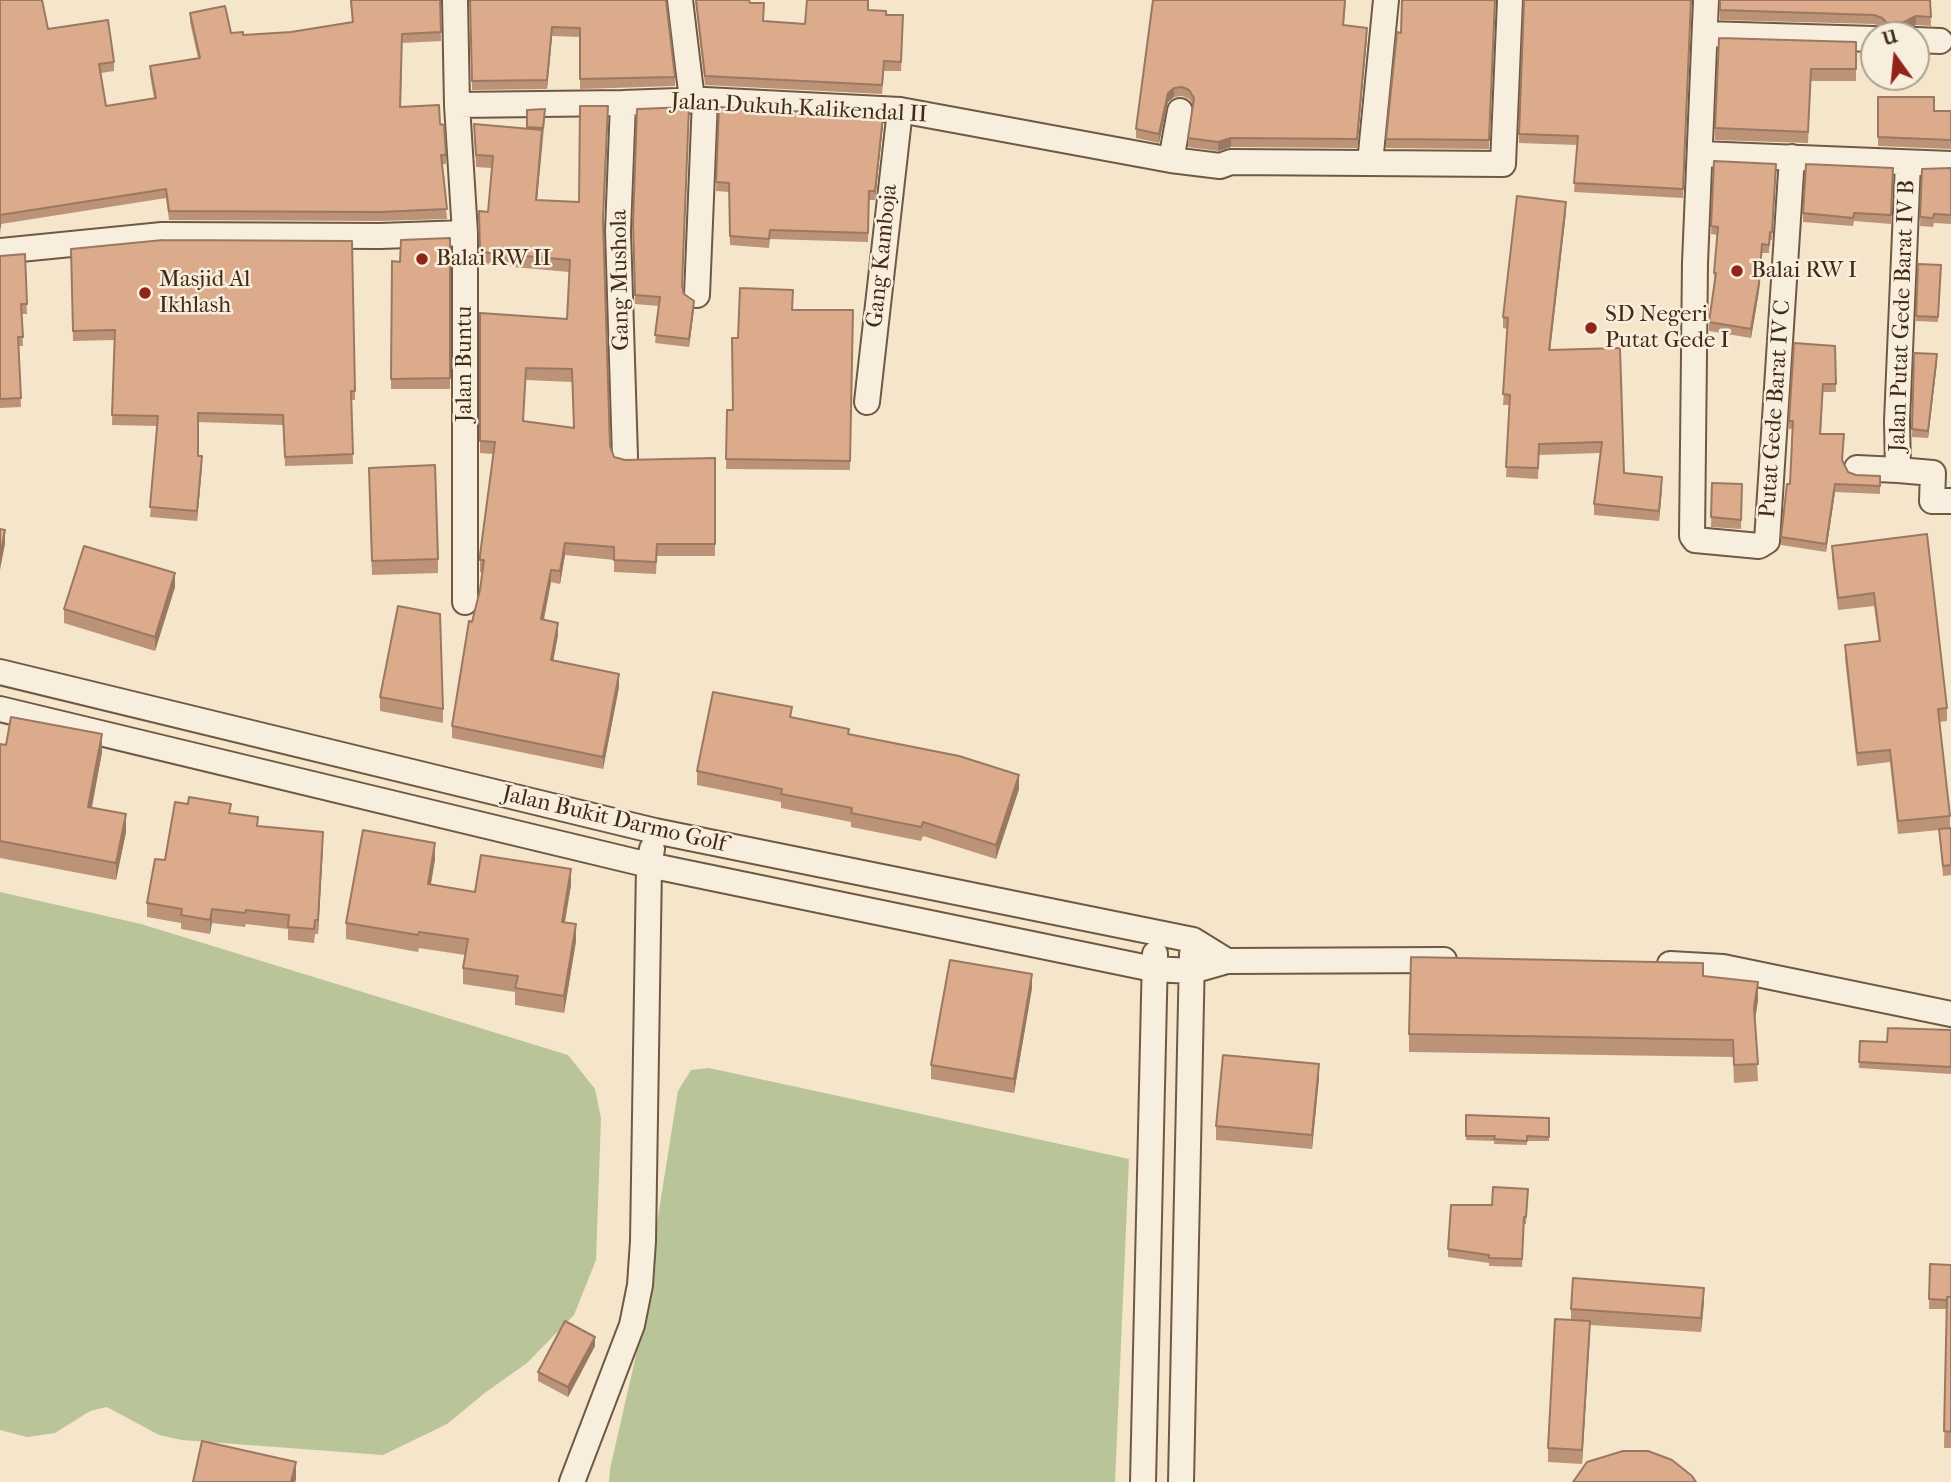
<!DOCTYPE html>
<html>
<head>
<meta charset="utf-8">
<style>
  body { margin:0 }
  #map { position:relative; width:1951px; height:1482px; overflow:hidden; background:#f5e5ca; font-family:"IM FELL French Canon",serif }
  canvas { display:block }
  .north { position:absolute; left:1860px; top:21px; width:70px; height:70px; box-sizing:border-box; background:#f8eedd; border:2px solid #afa08d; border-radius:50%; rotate:345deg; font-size:19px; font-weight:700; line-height:28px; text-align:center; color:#422a16 }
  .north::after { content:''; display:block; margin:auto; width:24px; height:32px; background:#8f2418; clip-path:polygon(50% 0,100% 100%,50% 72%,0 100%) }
</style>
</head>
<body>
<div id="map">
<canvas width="1951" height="1482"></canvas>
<div class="north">U</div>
</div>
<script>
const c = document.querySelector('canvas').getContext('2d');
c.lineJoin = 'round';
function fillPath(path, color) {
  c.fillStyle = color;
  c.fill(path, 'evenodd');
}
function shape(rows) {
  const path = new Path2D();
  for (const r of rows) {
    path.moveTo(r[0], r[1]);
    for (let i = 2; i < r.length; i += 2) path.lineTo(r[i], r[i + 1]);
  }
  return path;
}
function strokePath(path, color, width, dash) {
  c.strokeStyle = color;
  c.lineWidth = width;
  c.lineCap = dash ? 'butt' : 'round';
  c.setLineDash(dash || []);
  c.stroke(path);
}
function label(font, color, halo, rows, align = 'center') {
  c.font = font + ' "IM FELL French Canon",serif';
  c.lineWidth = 5;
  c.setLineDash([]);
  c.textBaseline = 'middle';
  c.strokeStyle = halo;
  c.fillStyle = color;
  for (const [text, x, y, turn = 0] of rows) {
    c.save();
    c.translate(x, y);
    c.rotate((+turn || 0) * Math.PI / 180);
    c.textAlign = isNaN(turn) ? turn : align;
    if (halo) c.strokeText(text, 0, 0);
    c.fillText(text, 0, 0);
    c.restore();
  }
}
fillPath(shape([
  [0,892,141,924,568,1055,595,1089,601,1118,596,1260,574,1315,527,1363,486,1392,447,1424,383,1455,182,1440,159,1435,107,1407,90,1411,55,1433,27,1437,0,1430],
  [709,1068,1129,1159,1115,1482,609,1482,610,1469,636,1355,678,1091,691,1070]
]), '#b9c598');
const minor = shape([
  [455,0,457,105,465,233,465,602],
  [680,0,692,100],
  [1706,0,1695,263,1692,536,1695,540,1759,546,1767,541,1792,157],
  [1705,34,1874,39],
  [1916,40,1940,41],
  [623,103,618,231,625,457],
  [457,105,623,103,705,100,900,110,1171,160,1180,111],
  [1700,154,1951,164],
  [1171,160,1220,166,1231,162,1503,164,1510,0],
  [1370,163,1386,0],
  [1908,163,1897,421,1898,470,1933,473,1932,501,1951,501],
  [0,251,162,235,380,236,465,233],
  [697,295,705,100],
  [867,402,900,110],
  [1857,468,1898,470],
  [0,672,655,831,1193,940,1227,961,1192,971,1153,969,649,865,0,709],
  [1227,961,1444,960],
  [1670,964,1723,967,1951,1014],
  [572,1482,632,1325,640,1285,643,1241,649,865,652,849],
  [1143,1482,1155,954],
  [1181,1482,1192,954]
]);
strokePath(minor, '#6f5943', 28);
strokePath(minor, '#f8eedd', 24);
fillPath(shape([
  [0,0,48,29,114,62,114,71,101,73,106,106,154,98,150,75,150,66,198,58,190,22,190,13,231,33,243,35,291,32,352,22,350,0,440,0,441,41,402,43,401,107,440,124,446,155,446,164,442,164,447,219,380,221,169,220,166,198,1,224,0,236],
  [470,0,666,0,675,77,675,86,580,89,580,37,552,36,547,89,472,90],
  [695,0,749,0,750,3,764,21,805,24,868,10,886,15,903,15,901,71,884,71,882,94,705,85],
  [1153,0,1346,0,1344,25,1367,37,1357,148,1231,147,1218,151,1188,147,1188,138,1193,105,1189,99,1182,96,1174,97,1168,102,1159,143,1136,138,1136,129],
  [1495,0,1489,149,1386,148,1386,139,1401,33],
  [1691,0,1683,198,1574,192,1577,145,1519,143,1519,134],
  [1719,0,1930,0,1931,26,1916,25,1904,31,1887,32,1882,27,1874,24,1720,20],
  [1856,42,1856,81,1811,81,1808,143,1715,140,1715,128],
  [1878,97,1934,111,1951,111,1951,149,1878,146],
  [719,107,883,125,875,200,869,200,868,242,770,239,769,248,730,245,729,192,716,191],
  [527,110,545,119,537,200,603,226,610,446,614,457,625,460,715,458,715,556,657,556,656,574,614,572,614,560,565,555,560,584,551,582,544,620,558,635,553,661,619,687,603,769,452,738,452,726,472,622,480,590,482,572,480,572,480,555,493,454,480,453,480,313,567,319,569,272,480,264,479,211,488,212,492,168,476,167,474,124,527,129],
  [526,380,572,382,574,428,523,421],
  [1714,161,1776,172,1772,240,1770,240,1769,253,1762,253,1759,291,1751,338,1709,331,1709,322,1715,281,1714,281,1714,273,1717,235,1711,234],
  [1893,168,1891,224,1854,221,1853,226,1803,222,1803,213],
  [1951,168,1951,224,1934,223,1933,227,1920,226,1922,169],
  [1566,212,1550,350,1624,473,1662,488,1659,521,1594,515,1594,504,1600,453,1539,455,1538,479,1506,477,1510,405,1503,405,1508,329,1503,328,1503,317],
  [633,222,682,287,684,294,694,309,689,347,655,343,659,306,635,304],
  [450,238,450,389,391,389,392,261,400,262],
  [71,249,355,391,355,400,351,400,353,464,285,466,283,425,198,422,198,456,202,466,197,521,150,517,157,426,112,425,114,340,73,341],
  [25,254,27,314,22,314,23,346,19,346,21,407,0,408,0,256],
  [1918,264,1941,265,1938,322,1916,321],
  [793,310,853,310,850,470,726,469,727,410,733,410,738,338],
  [1835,346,1836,392,1823,392,1821,434,1843,461,1848,472,1856,475,1880,476,1880,494,1835,492,1826,552,1781,545,1781,537,1790,484,1792,429,1789,429,1789,421],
  [1914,353,1937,362,1928,438,1912,437],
  [369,482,438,559,438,573,372,575],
  [1712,483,1742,484,1741,529,1711,527],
  [1927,534,1947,708,1947,721,1939,722,1950,816,1950,828,1951,828,1951,875,1943,876,1939,830,1898,834,1890,762,1857,766,1845,658,1845,645,1879,641,1874,606,1838,610,1832,558,1832,546],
  [175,587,155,651,64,623,64,609],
  [380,697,443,709,443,723,380,711],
  [792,717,849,734,1019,789,996,859,923,836,921,841,851,827,851,822,781,808,781,802,697,785,697,771],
  [0,744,102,752,92,808,126,832,116,880,0,858],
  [231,813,258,826,323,846,318,934,315,934,314,943,288,940,288,929,246,924,245,927,212,923,210,934,181,929,181,923,147,917,147,903,165,860],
  [435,859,431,884,475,892,571,885,565,922,576,941,564,1013,515,1005,515,992,463,984,463,968,465,955,419,948,418,952,346,939,346,923],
  [1703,976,1758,1000,1755,1020,1758,1081,1734,1083,1733,1057,1409,1052,1409,1034],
  [1032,988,1014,1093,931,1079,931,1065],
  [1951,1030,1951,1074,1859,1068,1860,1041,1887,1042],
  [1319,1078,1312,1149,1216,1140,1216,1126],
  [1466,1115,1549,1118,1549,1141,1527,1141,1527,1145,1494,1144,1494,1141,1466,1140],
  [1528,1197,1526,1224,1524,1224,1522,1267,1489,1266,1489,1263,1448,1257,1448,1249,1492,1205],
  [1930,1264,1951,1265,1951,1448,1944,1448,1947,1309,1929,1309],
  [1704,1302,1701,1332,1590,1325,1582,1464,1548,1462,1548,1448,1571,1320,1571,1309],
  [595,1346,568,1397,538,1381,538,1372]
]), '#bd9378');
fillPath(shape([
  [1916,16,1916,25,1904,31,1904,22],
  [552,27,552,36,547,89,547,80],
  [1367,28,1367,37,1357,148,1357,139],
  [1174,88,1174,97,1168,102,1159,143,1159,134,1168,93],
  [883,116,883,125,875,200,875,191],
  [542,130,542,143,536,212,536,200],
  [1231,138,1231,147,1218,151,1218,142],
  [1566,202,1566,212,1549,361,1549,350],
  [1762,244,1759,291,1751,338,1751,329],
  [694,301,694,309,689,347,689,339],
  [1937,354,1937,362,1928,438,1928,431],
  [202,456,202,466,197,521,197,511],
  [1662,477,1662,488,1659,521,1659,511],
  [1835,484,1835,492,1826,552,1826,544],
  [5,530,5,544,0,570,0,556],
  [565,543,565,555,560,584,560,571],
  [551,570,551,582,541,631,541,619],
  [175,573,175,587,155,651,155,637],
  [558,623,558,635,551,673,551,660],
  [619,674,619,687,603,769,603,757],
  [102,734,102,752,88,825,88,807],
  [1019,775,1019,789,996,859,996,845],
  [126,814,126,832,116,880,116,863],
  [323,832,323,846,318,934,318,920],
  [435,843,435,859,428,900,428,884],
  [571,869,571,885,562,938,562,922],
  [212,909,212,923,210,934,210,920],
  [576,924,576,941,564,1013,564,996],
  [1032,974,1032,988,1014,1093,1014,1079],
  [1758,982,1758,1000,1754,1026,1754,1008],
  [1319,1064,1319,1078,1312,1149,1312,1135],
  [1704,1288,1704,1302,1701,1332,1701,1318],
  [1590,1321,1590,1335,1582,1464,1582,1450],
  [595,1337,595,1346,568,1397,568,1387],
  [296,1462,296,1480,295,1482,291,1482]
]), '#9a7861');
const building = shape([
  [0,0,42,0,48,29,108,20,114,62,99,64,106,106,156,98,150,66,200,58,190,13,225,6,231,33,243,32,243,35,291,32,353,22,351,0,440,0,441,32,402,34,400,107,439,105,440,124,444,125,446,155,441,155,447,209,380,212,169,211,166,189,0,215,0,227,0,0],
  [470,0,666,0,675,77,580,79,580,28,552,27,547,80,472,81,470,0],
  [696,0,749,0,750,3,764,3,763,21,805,24,807,0,868,0,868,10,886,11,886,15,903,15,901,62,884,61,882,85,705,76,696,0],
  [1153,0,1345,0,1343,25,1367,28,1357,139,1231,138,1218,142,1188,138,1194,98,1189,90,1182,87,1174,88,1168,93,1159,134,1136,129,1153,0],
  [1402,0,1495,0,1489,140,1386,139,1397,32,1401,33,1402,0],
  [1524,0,1691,0,1683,189,1574,183,1578,136,1519,134,1524,0],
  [1720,0,1930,0,1931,17,1916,16,1904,22,1887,23,1882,18,1874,15,1720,10,1720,0],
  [1719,38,1856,42,1856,69,1811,69,1808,132,1715,128,1719,38],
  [1878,97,1934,97,1934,111,1951,111,1951,140,1878,137,1878,97],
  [580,106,608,106,603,219,610,446,614,457,625,460,715,458,715,544,657,544,656,562,614,560,614,547,565,543,560,571,551,570,541,619,558,623,551,660,619,674,603,757,452,726,469,621,472,622,480,590,484,560,480,560,480,555,495,442,480,441,480,313,567,319,570,260,480,252,479,211,488,212,493,156,476,155,474,124,542,130,536,200,579,202,580,106],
  [526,368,572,369,574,428,523,421,526,368],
  [689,107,682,286,684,294,694,301,689,339,655,335,660,297,635,295,633,222,637,109,689,107],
  [719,107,883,116,875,191,869,191,868,233,770,230,769,239,730,236,729,183,716,182,719,107],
  [545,109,543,128,527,127,527,110,545,109],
  [1714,161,1776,164,1772,232,1770,232,1769,245,1762,244,1759,283,1751,329,1709,322,1716,273,1714,273,1718,227,1711,226,1714,161],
  [1806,164,1893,168,1891,215,1854,213,1853,218,1803,213,1806,164],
  [1951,168,1951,215,1934,214,1933,218,1920,217,1922,169,1951,168],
  [1517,196,1566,202,1549,350,1620,348,1624,473,1662,477,1659,511,1594,504,1602,442,1539,444,1538,468,1506,467,1510,395,1503,394,1508,318,1503,317,1517,196],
  [450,238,450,378,391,379,392,261,400,262,401,240,450,238],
  [163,240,352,241,355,391,351,391,353,454,285,457,283,415,198,413,198,456,202,456,197,511,150,507,158,416,112,415,115,330,73,331,71,249,163,240],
  [25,254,27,304,21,304,23,337,18,337,21,398,0,399,0,256,25,254],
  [1918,264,1941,265,1938,317,1916,316,1918,264],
  [740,288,793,290,792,310,853,310,850,461,726,459,727,410,733,410,732,338,738,338,740,288],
  [1794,343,1835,346,1836,384,1823,384,1820,434,1844,434,1842,460,1848,472,1856,475,1880,476,1880,486,1835,484,1826,544,1781,537,1787,484,1790,484,1793,421,1789,421,1794,343],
  [1914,353,1937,354,1928,431,1912,429,1914,353],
  [435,465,438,559,372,561,369,468,435,465],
  [1712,483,1742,484,1741,520,1711,517,1712,483],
  [0,529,5,530,0,556,0,529],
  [1927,534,1947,708,1938,709,1950,816,1898,821,1890,750,1857,753,1845,645,1880,641,1874,593,1838,598,1832,546,1927,534],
  [84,546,175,573,155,637,64,609,84,546],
  [398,606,440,614,443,709,380,697,398,606],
  [713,692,792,707,790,717,849,729,848,734,959,756,1019,775,996,845,923,822,921,827,851,813,852,808,781,794,782,789,697,771,713,692],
  [11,717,102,734,88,807,126,814,116,863,0,841,0,744,6,745,11,717],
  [189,797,231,804,229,813,258,817,257,826,323,832,318,920,315,920,314,929,288,927,289,915,246,910,245,913,212,909,210,920,181,915,182,909,147,903,155,859,165,860,175,802,188,804,189,797],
  [1951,828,1951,865,1943,866,1939,829,1951,828],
  [363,830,435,843,428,884,475,892,481,855,571,869,562,922,576,924,564,996,515,988,518,976,463,968,468,939,419,932,418,935,346,923,363,830],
  [1411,957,1703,963,1703,976,1758,982,1754,1008,1758,1064,1734,1065,1733,1040,1409,1034,1411,957],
  [950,960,1032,974,1014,1079,931,1065,950,960],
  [1888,1028,1951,1030,1951,1067,1859,1062,1860,1041,1887,1042,1888,1028],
  [1223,1055,1319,1064,1312,1135,1216,1126,1223,1055],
  [1466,1115,1549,1118,1549,1137,1527,1136,1527,1141,1494,1139,1495,1136,1466,1136,1466,1115],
  [1493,1187,1528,1189,1526,1217,1524,1217,1522,1259,1489,1258,1489,1255,1448,1249,1451,1205,1492,1205,1493,1187],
  [1930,1264,1951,1265,1951,1297,1947,1297,1947,1300,1929,1299,1930,1264],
  [1573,1278,1704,1288,1701,1318,1571,1309,1573,1278],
  [1947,1297,1951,1297,1951,1432,1944,1431,1947,1297],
  [1555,1319,1590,1321,1582,1450,1548,1448,1555,1319],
  [565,1321,595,1337,568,1387,538,1372,565,1321],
  [202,1441,296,1462,291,1482,193,1482,202,1441],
  [1623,1451,1648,1451,1672,1460,1692,1476,1696,1482,1573,1482,1587,1462,1623,1451]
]);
fillPath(building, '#dcab8b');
strokePath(building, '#9a7861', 2);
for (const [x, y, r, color] of [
  [422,259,7,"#8f2418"],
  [1737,271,7,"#8f2418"],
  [145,293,7,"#8f2418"],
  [1591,328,7,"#8f2418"]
]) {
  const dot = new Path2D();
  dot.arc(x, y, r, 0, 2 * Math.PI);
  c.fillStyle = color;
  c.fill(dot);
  strokePath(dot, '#f8eedd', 2.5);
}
label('23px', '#422a16', '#f8eedd', [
  ["Jalan Dukuh Kalikendal II",799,109,3],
  ["Gang Kamboja",883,256,-84],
  ["Gang Mushola",621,280,-91],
  ["Jalan Putat Gede Barat IV B",1903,316,-88],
  ["Jalan Buntu",465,364,-90],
  ["Putat Gede Barat IV C",1776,409,-86],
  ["Jalan Bukit Darmo Golf",614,820,13]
]);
label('23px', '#422a16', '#f8eedd', [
  ["Balai RW II",436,259],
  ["Balai RW I",1751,271],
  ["Masjid Al",159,280],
  ["Ikhlash",159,306],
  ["SD Negeri",1605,315],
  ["Putat Gede I",1605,341]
], 'left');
</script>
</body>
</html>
